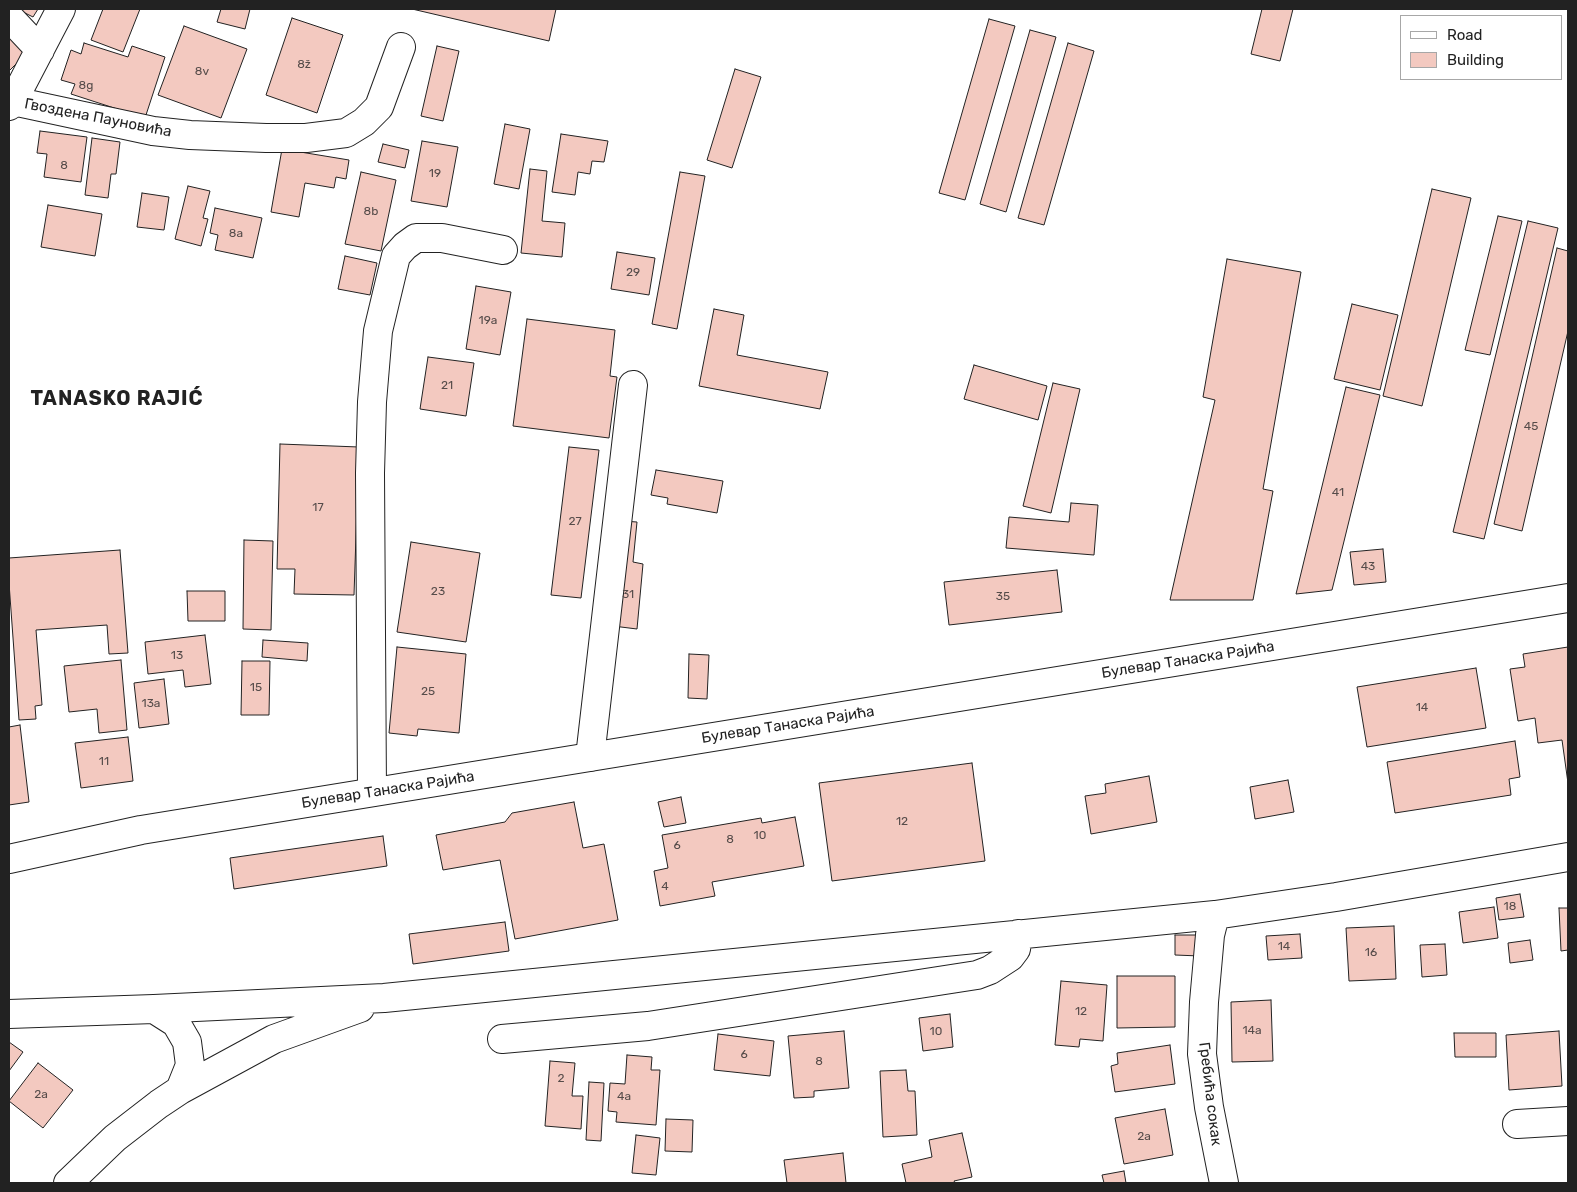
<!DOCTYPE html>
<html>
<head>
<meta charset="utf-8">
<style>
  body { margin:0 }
  #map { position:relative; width:1577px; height:1192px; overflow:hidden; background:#fff; font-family:Rubik,sans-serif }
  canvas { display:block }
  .frame { position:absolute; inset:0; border:10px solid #222; pointer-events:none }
  .legend { position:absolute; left:1400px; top:15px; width:162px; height:65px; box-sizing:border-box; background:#fff; border:1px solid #a7a7a7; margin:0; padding:6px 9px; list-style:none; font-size:15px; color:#222 }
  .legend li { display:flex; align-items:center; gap:10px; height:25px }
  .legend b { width:25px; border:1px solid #a7a7a7 }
</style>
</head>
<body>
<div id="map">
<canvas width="1577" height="1192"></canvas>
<div class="frame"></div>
<ul class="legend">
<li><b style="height:6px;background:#fff"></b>Road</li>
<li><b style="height:14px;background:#f3c9c0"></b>Building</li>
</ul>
</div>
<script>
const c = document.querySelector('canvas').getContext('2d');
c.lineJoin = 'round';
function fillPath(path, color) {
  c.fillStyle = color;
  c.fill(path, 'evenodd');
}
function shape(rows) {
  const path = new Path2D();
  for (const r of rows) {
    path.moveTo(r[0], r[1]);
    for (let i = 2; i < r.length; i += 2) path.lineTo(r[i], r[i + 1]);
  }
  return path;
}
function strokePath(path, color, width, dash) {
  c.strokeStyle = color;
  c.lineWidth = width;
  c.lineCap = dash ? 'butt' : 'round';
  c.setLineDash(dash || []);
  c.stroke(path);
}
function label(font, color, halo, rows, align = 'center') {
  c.font = font + ' Rubik,sans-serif';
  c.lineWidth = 4;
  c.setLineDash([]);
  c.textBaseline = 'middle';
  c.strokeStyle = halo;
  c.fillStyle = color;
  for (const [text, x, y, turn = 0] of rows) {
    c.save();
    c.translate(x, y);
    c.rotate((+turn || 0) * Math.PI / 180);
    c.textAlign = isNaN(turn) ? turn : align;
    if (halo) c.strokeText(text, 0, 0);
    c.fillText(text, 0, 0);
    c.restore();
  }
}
const building = shape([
  [17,9,38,9,33,17,17,9],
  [103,9,140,9,123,52,91,40,103,9],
  [221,9,250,9,245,29,217,22,221,9],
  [412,9,556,9,549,41,412,9],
  [1262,9,1293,9,1280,61,1251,54,1262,9],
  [292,18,343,35,317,113,266,95,292,18],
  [989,19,1015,26,965,200,939,193,989,19],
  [184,26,247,49,221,118,158,95,184,26],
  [1030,30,1056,37,1006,212,980,204,1030,30],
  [9,36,26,54,9,71,9,36],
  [84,43,128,57,132,46,165,57,145,118,71,94,75,84,61,80,71,50,81,54,84,43],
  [1068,43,1094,51,1044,225,1018,218,1068,43],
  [437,46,459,51,443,121,421,116,437,46],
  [735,69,761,77,732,168,707,160,735,69],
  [505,124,530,129,519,189,494,184,505,124],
  [40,131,87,137,81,182,44,177,47,154,37,153,40,131],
  [561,134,608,141,604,162,592,161,590,174,578,172,575,195,552,192,561,134],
  [92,138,120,142,116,174,111,174,108,198,85,195,92,138],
  [422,141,458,147,447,207,411,201,422,141],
  [383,144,409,150,405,168,378,162,383,144],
  [282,149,349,160,346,179,336,177,334,188,305,183,299,217,271,212,282,149],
  [530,169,547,171,542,221,565,223,562,257,521,253,530,169],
  [361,172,396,180,381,251,345,244,361,172],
  [680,172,705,176,677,329,652,324,680,172],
  [188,186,210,191,203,218,208,219,201,246,175,239,188,186],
  [1432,189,1471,198,1422,406,1383,396,1432,189],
  [142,193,169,197,164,230,137,227,142,193],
  [48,205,102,214,95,256,41,247,48,205],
  [215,208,262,218,253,258,215,250,218,235,210,233,215,208],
  [1498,216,1522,221,1490,355,1465,350,1498,216],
  [1528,221,1558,228,1484,539,1453,532,1528,221],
  [1557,248,1568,251,1568,331,1522,531,1494,524,1557,248],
  [617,252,655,258,649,295,611,289,617,252],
  [345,256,377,263,370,295,338,289,345,256],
  [1227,259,1301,272,1263,489,1273,491,1253,600,1170,600,1215,400,1203,397,1227,259],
  [476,286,511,292,500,355,466,349,476,286],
  [1352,304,1398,315,1380,390,1334,379,1352,304],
  [714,309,744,315,737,355,828,372,820,409,699,386,714,309],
  [527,319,615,330,610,376,617,377,609,438,513,426,527,319],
  [428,357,474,363,466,416,420,409,428,357],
  [974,365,1047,386,1038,420,964,399,974,365],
  [1053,383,1080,389,1051,513,1023,506,1053,383],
  [1346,387,1380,395,1332,590,1296,594,1346,387],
  [280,444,359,447,354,595,294,594,295,569,277,569,280,444],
  [569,447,599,450,581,598,551,595,569,447],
  [656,470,723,481,717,513,667,504,668,498,651,495,656,470],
  [1071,503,1098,505,1094,555,1006,548,1009,517,1069,522,1071,503],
  [623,521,637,522,633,562,643,564,637,629,613,626,623,521],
  [244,540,273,541,271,630,243,629,244,540],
  [411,542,480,553,466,642,397,632,411,542],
  [1383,549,1386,582,1354,585,1350,552,1383,549],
  [120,550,128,653,109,654,107,625,36,630,42,705,35,706,36,719,19,720,9,583,9,558,120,550],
  [1057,570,1062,612,949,625,944,582,1057,570],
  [187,591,225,591,225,621,188,621,187,591],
  [205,635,211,684,185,687,183,670,148,674,145,642,205,635],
  [263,640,308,643,307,661,262,657,263,640],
  [397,647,466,654,459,733,418,729,417,736,389,733,397,647],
  [1568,647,1568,783,1562,740,1538,743,1535,718,1518,721,1510,669,1525,667,1523,654,1568,647],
  [689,654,709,655,707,699,688,698,689,654],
  [121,660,127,730,99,733,97,709,69,712,64,666,121,660],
  [242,661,270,661,269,715,241,715,242,661],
  [1476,668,1486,728,1367,747,1357,687,1476,668],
  [164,679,169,724,139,728,134,683,164,679],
  [20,725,29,802,9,805,9,727,20,725],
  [128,737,133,781,81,788,75,743,128,737],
  [1515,741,1520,777,1509,779,1511,795,1395,813,1387,762,1515,741],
  [972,763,985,861,832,881,819,783,972,763],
  [1149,776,1157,822,1091,834,1085,796,1106,793,1105,784,1149,776],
  [1288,780,1294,812,1255,819,1250,787,1288,780],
  [681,797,686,823,664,827,658,802,681,797],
  [574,802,583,848,604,844,618,920,515,939,500,860,443,870,436,835,505,822,512,813,574,802],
  [795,817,804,866,712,882,715,896,660,906,654,871,668,868,662,835,761,818,762,823,795,817],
  [383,836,387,866,234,889,230,858,383,836],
  [1520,894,1524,917,1499,920,1496,898,1520,894],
  [1494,907,1498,938,1463,943,1459,912,1494,907],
  [1559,908,1568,908,1568,950,1561,951,1559,908],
  [505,922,509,951,413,964,409,934,505,922],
  [1394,926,1396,979,1349,981,1346,928,1394,926],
  [1300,934,1302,958,1268,960,1266,936,1300,934],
  [1175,935,1200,935,1200,956,1175,955,1175,935],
  [1530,940,1533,960,1510,963,1508,943,1530,940],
  [1445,944,1447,975,1422,977,1420,945,1445,944],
  [1117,976,1175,976,1175,1027,1117,1028,1117,976],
  [1061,981,1107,985,1103,1041,1080,1039,1079,1047,1055,1045,1061,981],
  [1271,1000,1273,1061,1232,1062,1231,1002,1271,1000],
  [950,1014,953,1047,923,1051,919,1018,950,1014],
  [844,1031,849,1088,814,1091,814,1097,794,1098,788,1036,844,1031],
  [1559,1031,1562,1086,1509,1090,1506,1035,1559,1031],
  [1454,1033,1496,1033,1496,1057,1455,1057,1454,1033],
  [718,1034,774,1041,770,1076,714,1070,718,1034],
  [9,1042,23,1052,9,1071,9,1042],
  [1170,1045,1175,1084,1115,1092,1111,1066,1118,1064,1117,1053,1170,1045],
  [627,1055,652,1057,651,1070,660,1070,656,1125,616,1122,617,1112,608,1111,610,1083,625,1084,627,1055],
  [550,1061,575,1063,572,1096,583,1096,581,1129,545,1126,550,1061],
  [38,1063,73,1090,43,1128,9,1101,38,1063],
  [906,1070,908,1091,915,1091,917,1135,883,1137,880,1071,906,1070],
  [589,1082,604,1083,601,1141,586,1140,589,1082],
  [1165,1109,1173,1155,1124,1164,1115,1118,1165,1109],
  [666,1119,693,1120,692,1152,665,1151,666,1119],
  [962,1133,972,1177,954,1181,955,1183,906,1183,902,1164,932,1157,929,1140,962,1133],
  [636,1135,660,1138,656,1175,632,1173,636,1135],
  [843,1153,846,1183,787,1183,784,1160,843,1153],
  [1124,1171,1126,1183,1104,1183,1102,1175,1124,1171]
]);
fillPath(building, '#f3c9c0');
strokePath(building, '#222', 1);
const minor = shape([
  [9,17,40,50],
  [13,101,153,131,190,135,266,138,306,138,346,133,364,122,379,107,401,47],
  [9,106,13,101,61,9],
  [590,757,633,385],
  [372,792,370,473,372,402,378,331,396,256,405,246,416,238,442,238,503,250],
  [1215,915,1210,935,1204,1002,1202,1054,1209,1107,1224,1183],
  [154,1009,176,1023,187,1042,190,1065,180,1090],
  [9,1014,154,1009,384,998,1215,915,1336,897,1568,857],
  [502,1039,648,1026,977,975,990,970,1010,957,1016,949,1018,934],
  [1517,1124,1568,1121],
  [68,1183,115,1138,159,1104,180,1090,274,1039,360,1008]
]);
const major = shape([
  [9,859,141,830,1568,598]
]);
strokePath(minor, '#222', 30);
strokePath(major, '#222', 30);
strokePath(minor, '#fff', 28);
strokePath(major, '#fff', 28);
label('12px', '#564c4a', null, [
  ["8ž",304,65],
  ["8v",202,72],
  ["8g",86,86],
  ["8",64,166],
  ["19",435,174],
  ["8b",371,212],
  ["8a",236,234],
  ["29",633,273],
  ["19a",488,321],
  ["21",447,386],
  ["45",1531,427],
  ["41",1338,493],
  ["17",318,508],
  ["27",575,522],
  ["43",1368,567],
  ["23",438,592],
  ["31",628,595],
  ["35",1003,597],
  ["13",177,656],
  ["15",256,688],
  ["25",428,692],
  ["13a",151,704],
  ["14",1422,708],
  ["11",104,762],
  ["12",902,822],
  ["10",760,836],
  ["8",730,840],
  ["6",677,846],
  ["4",665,887],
  ["18",1510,907],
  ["14",1284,947],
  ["16",1371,953],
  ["12",1081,1012],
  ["14a",1252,1031],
  ["10",936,1032],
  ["6",744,1055],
  ["8",819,1062],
  ["2",561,1079],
  ["2a",41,1095],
  ["4a",624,1097],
  ["2a",1144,1137]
]);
label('15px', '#222', '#fff', [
  ["Гвоздена Пауновића",98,118,11],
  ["Булевар Танаска Рајића",1188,660,-9],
  ["Булевар Танаска Рајића",788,725,-9],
  ["Булевар Танаска Рајића",388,790,-9],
  ["Гребића сокак",1210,1094,83]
]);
c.letterSpacing = '1px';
label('bold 20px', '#222', '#fff', [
  ["TANASKO RAJIĆ",117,399]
]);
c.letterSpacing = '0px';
</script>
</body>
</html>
